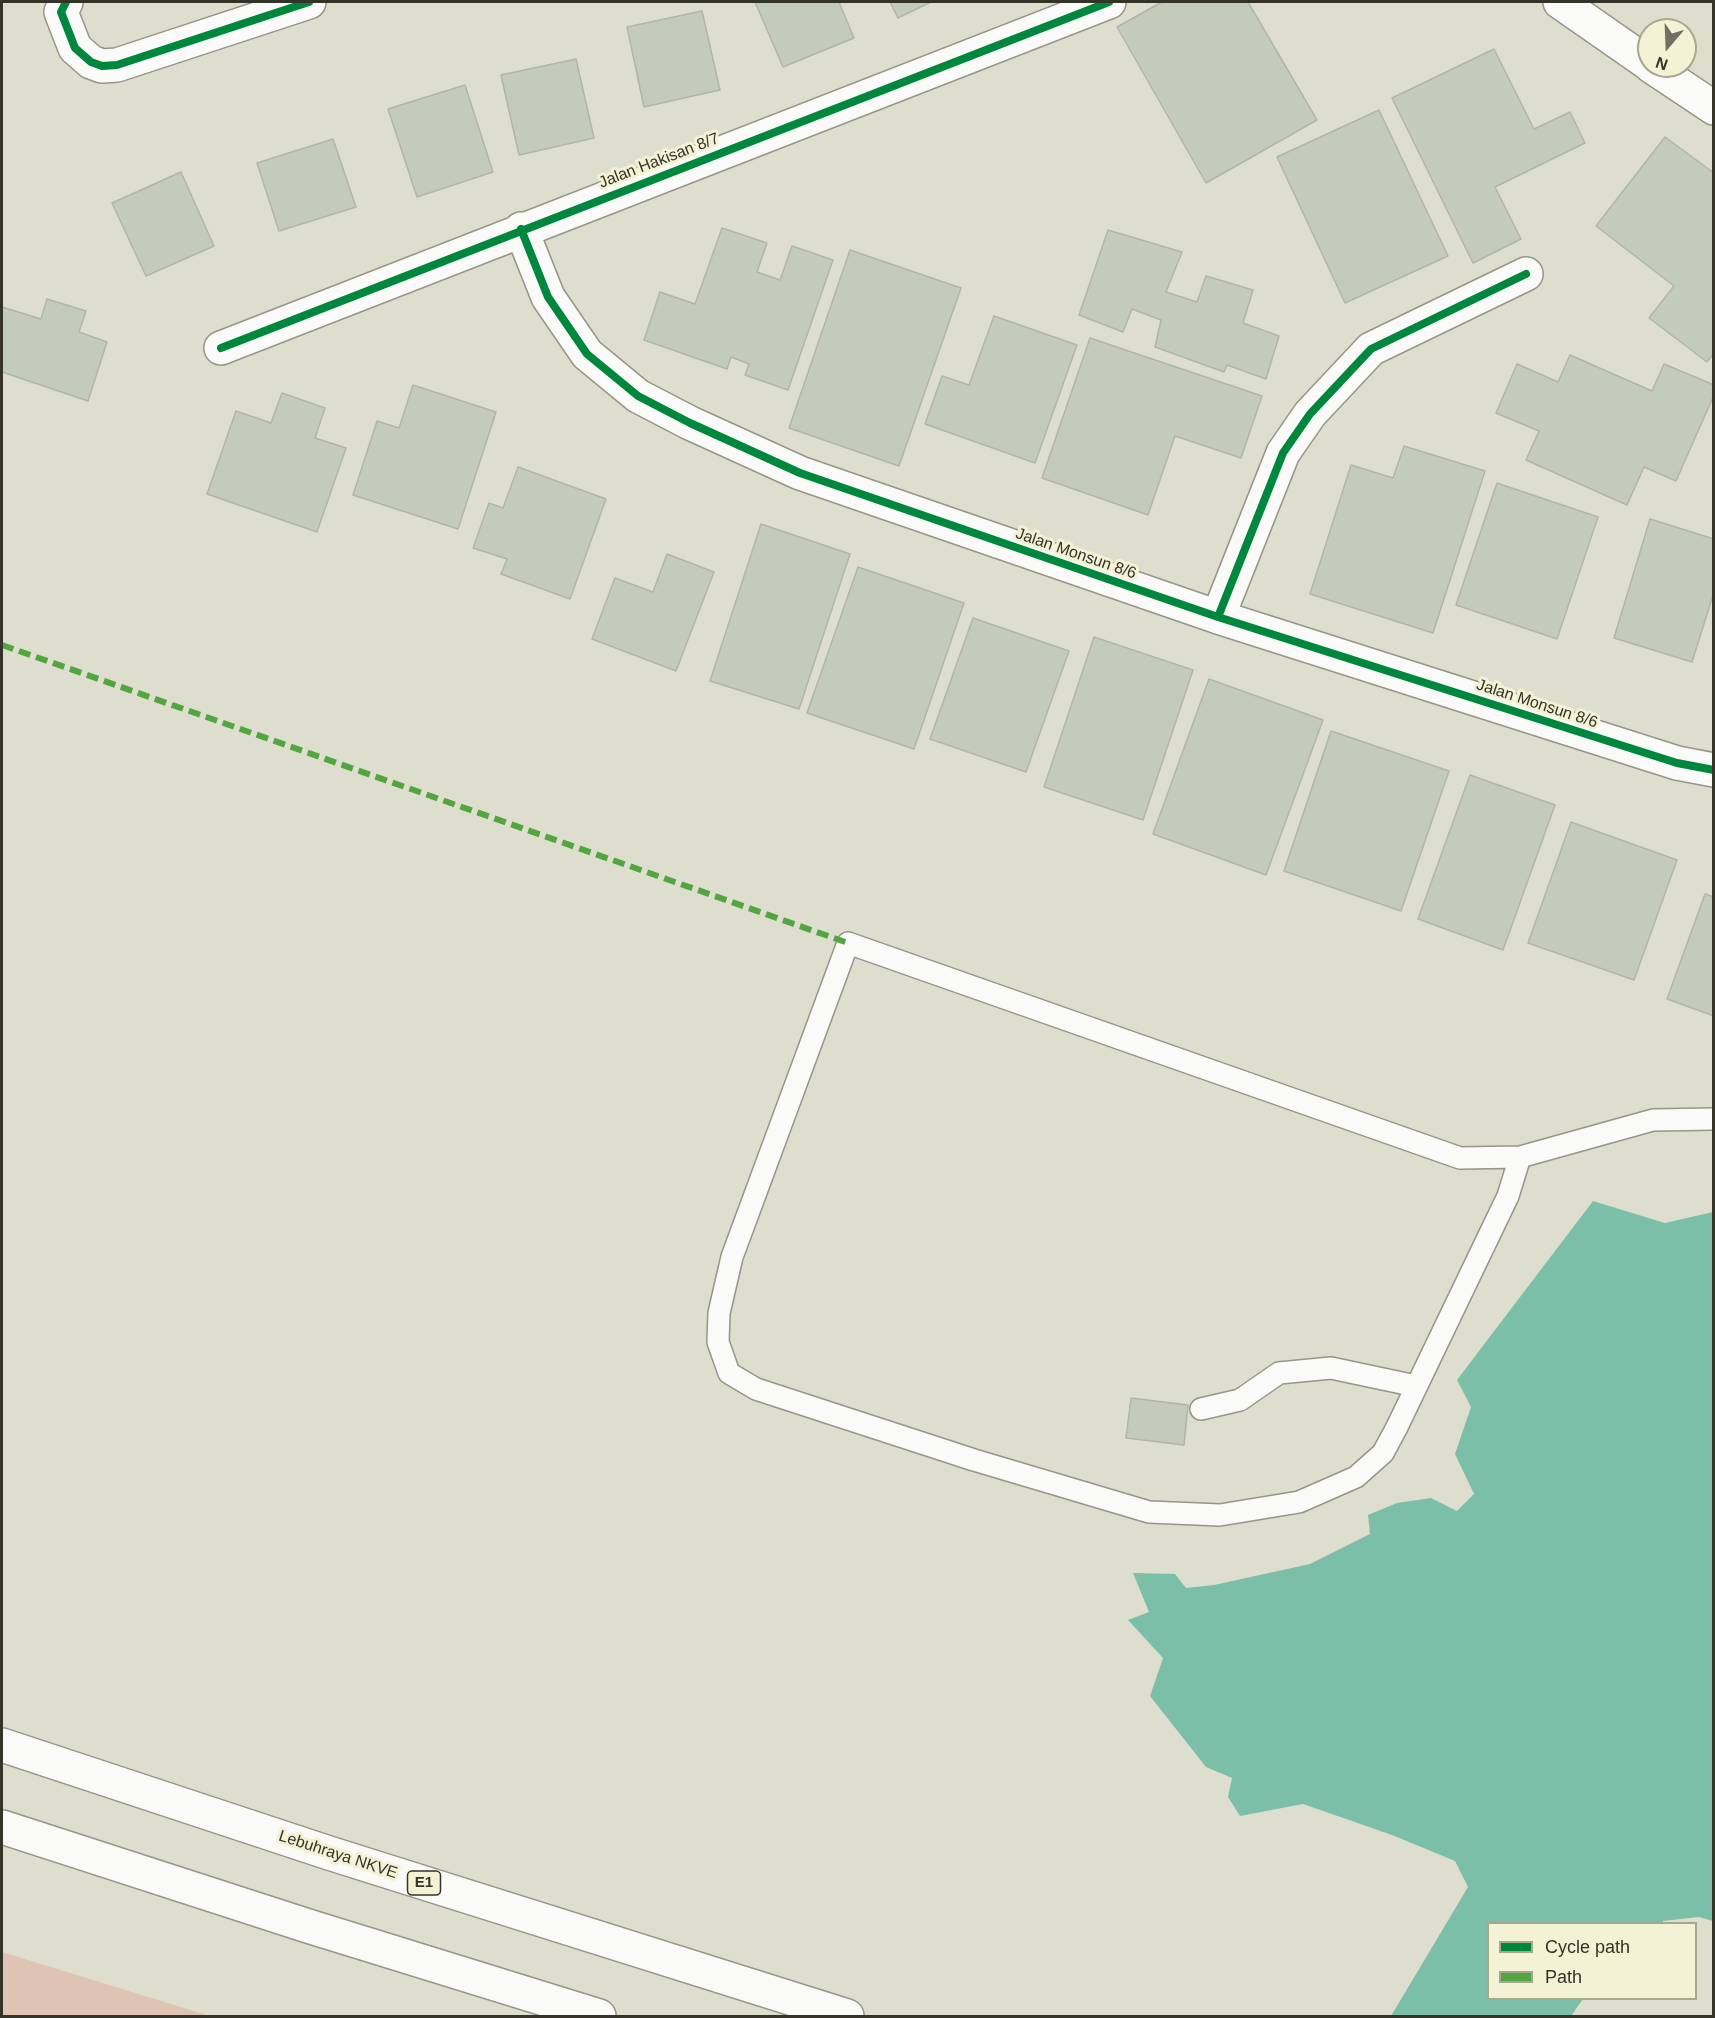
<!DOCTYPE html>
<html>
<head>
<meta charset="utf-8">
<style>
  body { margin:0 }
  #map { position:relative; width:1715px; height:2018px; overflow:hidden; background:#dedece; font-family:Arial,sans-serif }
  canvas { display:block }
  .frame { position:absolute; inset:0; border:3px solid #343328; pointer-events:none }
  .legend { position:absolute; left:1487px; top:1922px; width:210px; height:78px; box-sizing:border-box; background:#f3f2d4; border:2px solid #a7a68f; margin:0; padding:8px 10px; list-style:none; font-size:18px; color:#343328 }
  .legend li { display:flex; align-items:center; gap:12px; height:30px }
  .legend b { width:30px; border:2px solid #a7a68f }
  .north { position:absolute; left:1637px; top:18px; width:60px; height:60px; box-sizing:border-box; background:#f3f2d4; border:2px solid #a7a68f; border-radius:50%; rotate:199deg; font-size:16px; font-weight:700; line-height:24px; text-align:center; color:#343328 }
  .north::after { content:''; display:block; margin:auto; width:21px; height:27px; background:#706f62; clip-path:polygon(50% 0,100% 100%,50% 72%,0 100%) }
</style>
</head>
<body>
<div id="map">
<canvas width="1715" height="2018"></canvas>
<div class="frame"></div>
<ul class="legend">
<li><b style="height:8px;background:#00873e"></b>Cycle path</li>
<li><b style="height:8px;background:#53a542"></b>Path</li>
</ul>
<div class="north">N</div>
</div>
<script>
const c = document.querySelector('canvas').getContext('2d');
c.lineJoin = 'round';
function fillPath(path, color) {
  c.fillStyle = color;
  c.fill(path, 'evenodd');
}
function shape(rows) {
  const path = new Path2D();
  for (const r of rows) {
    path.moveTo(r[0], r[1]);
    for (let i = 2; i < r.length; i += 2) path.lineTo(r[i], r[i + 1]);
  }
  return path;
}
function strokePath(path, color, width, dash) {
  c.strokeStyle = color;
  c.lineWidth = width;
  c.lineCap = dash ? 'butt' : 'round';
  c.setLineDash(dash || []);
  c.stroke(path);
}
function label(font, color, halo, rows, align = 'center') {
  c.font = font + ' Arial,sans-serif';
  c.lineWidth = 6;
  c.setLineDash([]);
  c.textBaseline = 'middle';
  c.strokeStyle = halo;
  c.fillStyle = color;
  for (const [text, x, y, turn = 0] of rows) {
    c.save();
    c.translate(x, y);
    c.rotate((+turn || 0) * Math.PI / 180);
    c.textAlign = isNaN(turn) ? turn : align;
    if (halo) c.strokeText(text, 0, 0);
    c.fillText(text, 0, 0);
    c.restore();
  }
}
fillPath(shape([
  [2,1952,210,2016,2,2016]
]), '#dfc4b4');
fillPath(shape([
  [1593,1201,1665,1223,1713,1212,1713,1921,1699,1917,1663,1921,1663,1924,1488,1924,1488,1998,1583,1999,1571,2016,1391,2016,1468,1887,1455,1861,1392,1835,1303,1804,1240,1816,1228,1797,1232,1778,1206,1767,1150,1696,1163,1658,1128,1620,1149,1612,1133,1573,1175,1574,1186,1588,1214,1585,1310,1564,1370,1534,1368,1515,1397,1503,1431,1498,1457,1511,1474,1494,1455,1454,1471,1407,1457,1380]
]), '#7cbfa8');
const building = shape([
  [755,2,839,2,854,38,783,67,755,2],
  [890,2,931,2,898,18,890,2],
  [1162,2,1248,2,1317,120,1206,183,1117,27,1162,2],
  [702,11,720,90,644,107,627,27,702,11],
  [1494,49,1534,129,1570,112,1585,143,1495,187,1521,239,1473,263,1392,98,1494,49],
  [576,59,594,138,519,155,501,75,576,59],
  [465,85,493,172,417,197,388,109,465,85],
  [1379,110,1448,256,1345,303,1277,157,1379,110],
  [1665,137,1714,173,1714,353,1707,362,1649,318,1674,286,1596,226,1665,137],
  [333,139,356,207,279,231,257,163,333,139],
  [181,172,214,246,146,276,112,203,181,172],
  [722,228,767,243,757,272,780,280,792,246,833,260,788,390,745,375,749,364,731,357,727,369,644,340,660,292,695,304,722,228],
  [1108,230,1182,252,1166,292,1197,302,1206,276,1253,290,1243,323,1279,336,1266,379,1227,365,1224,372,1155,347,1161,320,1132,309,1123,332,1079,315,1108,230],
  [850,250,961,288,899,466,789,428,850,250],
  [47,299,86,311,79,332,107,342,88,401,2,372,2,307,41,319,47,299],
  [994,316,1077,345,1035,463,925,424,942,376,969,385,994,316],
  [1090,338,1262,396,1241,458,1175,436,1148,515,1042,478,1090,338],
  [1570,355,1652,391,1664,364,1714,385,1714,395,1676,481,1644,467,1627,505,1526,460,1539,431,1496,413,1517,364,1558,382,1570,355],
  [413,385,496,412,458,529,353,495,377,421,399,428,413,385],
  [282,393,325,408,315,438,346,448,317,532,207,494,236,411,271,423,282,393],
  [1404,446,1485,471,1433,633,1310,594,1351,465,1393,478,1404,446],
  [518,467,606,499,570,599,501,574,507,559,473,548,489,503,503,508,518,467],
  [1497,483,1598,517,1557,639,1456,605,1497,483],
  [1650,519,1714,539,1714,592,1692,662,1614,638,1650,519],
  [761,524,850,554,799,709,710,681,761,524],
  [667,554,714,572,676,671,592,639,615,578,653,592,667,554],
  [858,567,964,603,914,749,807,713,858,567],
  [973,618,1069,651,1026,772,930,739,973,618],
  [1094,637,1193,670,1143,820,1044,787,1094,637],
  [1209,679,1323,720,1266,875,1153,834,1209,679],
  [1331,731,1449,771,1401,911,1284,871,1331,731],
  [1470,775,1555,805,1503,950,1418,919,1470,775],
  [1571,822,1677,860,1634,980,1528,943,1571,822],
  [1705,894,1714,897,1714,1016,1667,999,1705,894],
  [1131,1398,1188,1405,1184,1445,1126,1438,1131,1398]
]);
fillPath(building, '#c2ccb9');
strokePath(building, '#b1b5a9', 1.5);
const service = shape([
  [1520,1157,1508,1196,1397,1427,1383,1453,1356,1477,1299,1502,1220,1515,1149,1512,974,1460,756,1389,729,1373,718,1342,719,1313,732,1257,848,943,1460,1158,1520,1157,1653,1120,1714,1119],
  [1201,1409,1240,1400,1279,1373,1331,1368,1416,1386]
]);
const minor = shape([
  [66,2,61,12,75,48,91,62,102,66,117,65,309,2],
  [521,229,548,297,587,354,638,396,690,423,800,473,1218,617,1677,763,1714,770],
  [221,348,1109,2],
  [1218,617,1283,453,1310,414,1371,349,1526,274]
]);
const tertiary = shape([
  [1560,2,1649,64],
  [1651,66,1714,108]
]);
const motorway = shape([
  [2,1745,329,1853,847,2016],
  [2,1827,308,1926,599,2016]
]);
strokePath(service, '#959589', 24);
strokePath(minor, '#959589', 36);
strokePath(tertiary, '#959589', 36);
strokePath(motorway, '#959589', 36);
strokePath(service, '#fafaf8', 21);
strokePath(minor, '#fafaf8', 33);
strokePath(tertiary, '#fafaf8', 33);
strokePath(motorway, '#fafaf8', 33);
strokePath(shape([
  [2,645,848,943]
]), '#53a542', 6, [12, 6]);
strokePath(shape([
  [66,2,61,12,75,48,91,62,102,66,117,65,309,2],
  [521,229,548,297,587,354,638,396,690,423,800,473,1218,617,1677,763,1714,770],
  [221,348,1109,2],
  [1218,617,1283,453,1310,414,1371,349,1526,274]
]), '#00873e', 8);
for (const [x, y, w] of [
  [424,1883,33]
]) {
  const box = new Path2D();
  box.roundRect(x - w / 2, y - 12, w, 24, 4.5);
  c.fillStyle = '#f3f2d4';
  c.fill(box);
  strokePath(box, '#343328', 1.5);
}
label('bold 15px', '#343328', null, [
  ["E1",424,1883]
]);
label('16px', '#343328', '#f3f2d4', [
  ["Jalan Hakisan 8/7",659,161,-21],
  ["Jalan Monsun 8/6",1076,554,19],
  ["Jalan Monsun 8/6",1537,704,18],
  ["Lebuhraya NKVE",338,1855,18]
]);
</script>
</body>
</html>
